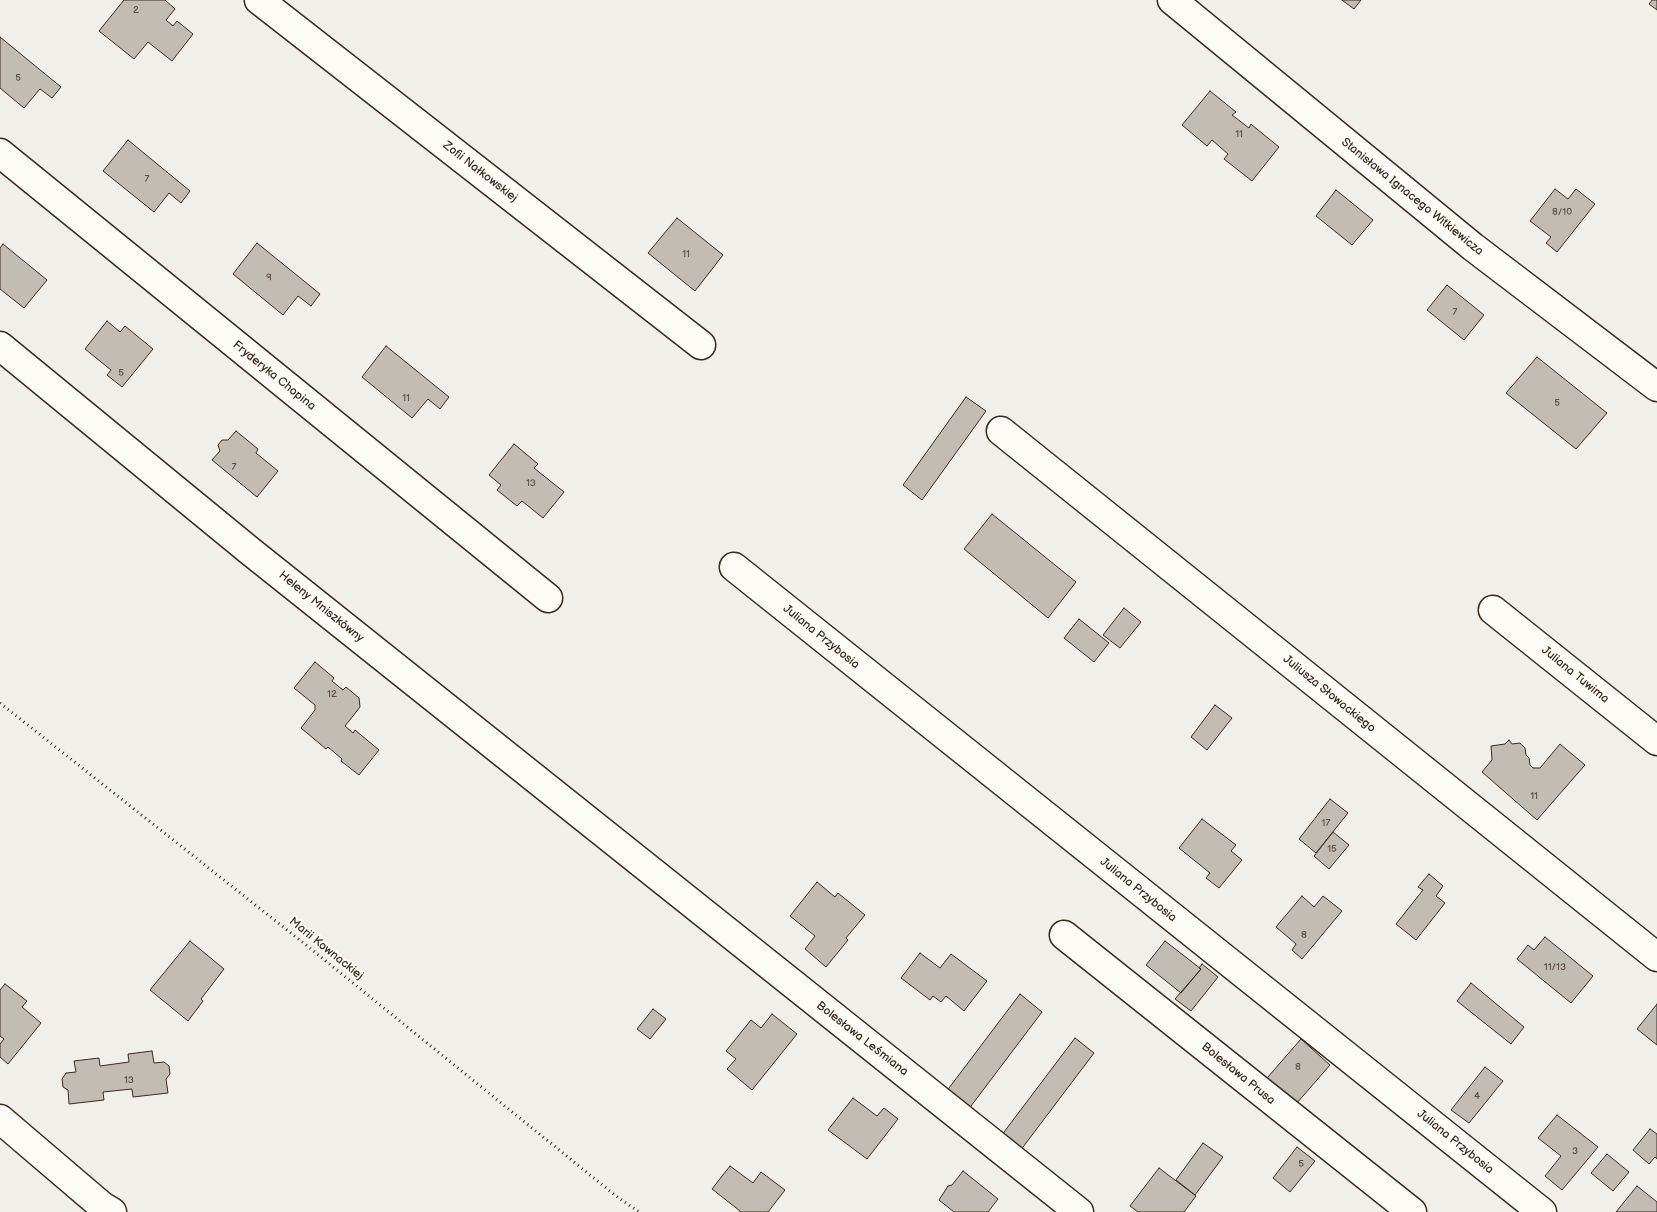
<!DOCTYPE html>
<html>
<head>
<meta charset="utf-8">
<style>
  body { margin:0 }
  canvas { display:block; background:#f1efea }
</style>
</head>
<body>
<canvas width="1657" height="1212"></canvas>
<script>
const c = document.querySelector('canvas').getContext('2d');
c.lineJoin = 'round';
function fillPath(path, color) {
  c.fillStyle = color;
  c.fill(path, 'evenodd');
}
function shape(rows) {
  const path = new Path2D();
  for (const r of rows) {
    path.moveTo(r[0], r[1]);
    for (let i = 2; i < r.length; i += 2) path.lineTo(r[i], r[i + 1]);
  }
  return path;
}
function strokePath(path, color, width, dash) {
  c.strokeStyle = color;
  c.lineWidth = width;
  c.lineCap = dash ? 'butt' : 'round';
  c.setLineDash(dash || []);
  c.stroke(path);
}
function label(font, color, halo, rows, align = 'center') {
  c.font = font + ' "Balsamiq Sans",sans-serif';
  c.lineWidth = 4;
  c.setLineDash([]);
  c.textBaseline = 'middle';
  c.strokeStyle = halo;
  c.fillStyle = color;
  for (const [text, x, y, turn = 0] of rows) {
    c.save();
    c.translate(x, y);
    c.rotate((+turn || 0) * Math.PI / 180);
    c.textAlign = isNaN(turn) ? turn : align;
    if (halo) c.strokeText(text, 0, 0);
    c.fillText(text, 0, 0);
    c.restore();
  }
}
const building = shape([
  [124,0,165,0,175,9,166,20,173,26,177,21,193,34,172,61,148,42,134,59,99,31,124,0],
  [1342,0,1361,0,1354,9,1342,0],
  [1652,0,1657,0,1657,10,1649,4,1652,0],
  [0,37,61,87,52,98,40,89,24,108,0,88,0,37],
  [1210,91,1236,112,1232,115,1249,128,1251,124,1252,125,1279,147,1252,181,1224,159,1228,154,1212,140,1207,146,1182,125,1210,91],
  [128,140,190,191,181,203,169,193,154,212,103,171,128,140],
  [1555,189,1568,199,1576,189,1595,204,1557,252,1546,243,1551,237,1530,221,1555,189],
  [1336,190,1373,220,1352,245,1316,216,1336,190],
  [677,218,723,255,695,291,648,253,677,218],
  [257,243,320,294,311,306,298,296,283,315,233,274,257,243],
  [3,244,47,280,24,308,0,289,0,248,3,244],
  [1447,285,1484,315,1464,340,1427,310,1447,285],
  [107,321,120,332,125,326,153,349,122,387,107,375,111,370,85,349,107,321],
  [386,346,449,397,440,409,428,399,412,418,362,377,386,346],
  [1537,357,1607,413,1576,449,1506,393,1537,357],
  [966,397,986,411,922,500,903,485,966,397],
  [236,431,258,449,256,453,278,471,257,497,212,460,220,451,218,445,222,440,228,440,236,431],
  [514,444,538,464,534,468,564,492,543,518,522,501,517,506,497,490,501,485,489,475,514,444],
  [992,514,1076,582,1048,618,964,549,992,514],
  [1124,608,1141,622,1120,648,1103,635,1124,608],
  [1079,619,1109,643,1094,662,1064,638,1079,619],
  [315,662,334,678,332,681,343,690,346,687,359,698,360,707,345,726,353,733,355,730,379,750,359,775,341,761,342,759,328,747,326,749,301,728,315,710,315,705,294,688,315,662],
  [1215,705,1232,718,1207,750,1191,737,1215,705],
  [1509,740,1512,744,1520,743,1525,748,1526,755,1529,758,1530,765,1533,768,1540,768,1560,744,1585,765,1537,820,1482,772,1492,760,1491,746,1505,744,1509,740],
  [1330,799,1348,813,1316,853,1299,839,1330,799],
  [1202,819,1236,845,1231,851,1242,860,1219,888,1206,878,1210,873,1179,848,1202,819],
  [1333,832,1349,845,1329,869,1314,856,1333,832],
  [1429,874,1443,886,1436,896,1445,903,1416,940,1396,924,1423,890,1418,887,1429,874],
  [817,882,835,897,838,893,865,915,846,938,848,940,826,967,805,949,815,936,790,916,817,882],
  [1302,896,1314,907,1323,896,1342,911,1302,959,1292,950,1296,944,1276,927,1302,896],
  [1545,937,1593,976,1571,1003,1517,959,1528,945,1534,950,1545,937],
  [190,941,224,969,201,999,203,1001,188,1021,150,990,190,941],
  [1165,941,1201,969,1181,993,1146,965,1165,941],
  [920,953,940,968,951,954,987,981,964,1011,946,996,941,1002,933,996,930,1000,901,978,920,953],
  [1202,964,1218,977,1191,1011,1175,999,1201,969,1199,968,1202,964],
  [1471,983,1524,1027,1511,1044,1457,1001,1471,983],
  [5,984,27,1001,22,1007,41,1023,8,1064,0,1057,0,1044,4,1039,0,1036,0,990,5,984],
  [1020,994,1042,1012,968,1110,946,1092,1020,994],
  [1657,1004,1657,1045,1637,1029,1657,1004],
  [653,1009,666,1019,650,1039,637,1029,653,1009],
  [772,1014,797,1034,752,1090,727,1069,736,1059,726,1051,751,1020,761,1028,772,1014],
  [1075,1038,1094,1053,1020,1151,1001,1136,1075,1038],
  [1301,1039,1330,1065,1296,1104,1267,1078,1301,1039],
  [152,1051,154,1063,164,1062,169,1066,170,1074,166,1079,168,1093,133,1097,132,1089,103,1092,104,1100,69,1104,68,1090,63,1087,62,1079,66,1073,76,1072,74,1061,99,1058,100,1066,129,1062,128,1054,152,1051],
  [1485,1067,1503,1081,1469,1123,1451,1110,1485,1067],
  [853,1098,877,1116,884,1108,898,1119,867,1159,828,1130,853,1098],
  [1557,1115,1598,1147,1562,1190,1545,1176,1561,1156,1538,1138,1557,1115],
  [1650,1129,1657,1134,1657,1159,1655,1157,1649,1164,1633,1150,1650,1129],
  [1203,1143,1223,1157,1195,1195,1176,1180,1203,1143],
  [1297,1147,1315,1161,1290,1192,1273,1178,1297,1147],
  [1607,1154,1629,1172,1613,1191,1591,1173,1607,1154],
  [730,1166,753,1183,761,1172,785,1190,768,1212,740,1212,740,1211,712,1189,730,1166],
  [1159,1168,1196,1196,1184,1212,1138,1212,1130,1206,1159,1168],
  [963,1171,998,1199,988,1212,954,1212,939,1200,948,1186,952,1185,963,1171],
  [1637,1186,1657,1202,1657,1212,1616,1212,1637,1186]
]);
fillPath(building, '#c1bcb4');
strokePath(building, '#3b2a1e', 1);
const street = shape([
  [259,0,701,345],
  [1172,0,1473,247,1657,387],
  [0,153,548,598],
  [0,346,250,551,1079,1212],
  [1001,431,1657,957],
  [734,567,1542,1212],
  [1493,610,1657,741],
  [1064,935,1412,1212],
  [0,1119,102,1206,112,1212]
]);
strokePath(street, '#3b2a1e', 31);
strokePath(shape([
  [0,703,306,945,616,1196,639,1212]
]), '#3b2a1e', 3, [1, 4]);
strokePath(street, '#fdfcf7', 28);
label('10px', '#5c4e44', null, [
  ["2",136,10],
  ["5",18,78],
  ["11",1239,134],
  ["7",147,179],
  ["8/10",1562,212],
  ["11",686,254],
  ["9",269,277],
  ["7",1455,312],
  ["5",121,373],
  ["11",406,398],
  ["5",1557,403],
  ["7",234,467],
  ["13",531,483],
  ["12",332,694],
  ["11",1534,796],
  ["17",1326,823],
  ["15",1332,849],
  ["8",1304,935],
  ["11/13",1555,967],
  ["8",1298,1067],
  ["13",129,1080],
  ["4",1477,1096],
  ["3",1575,1151],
  ["5",1301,1164]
]);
label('12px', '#3b2a1e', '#fdfcf7', [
  ["Zofii Nałkowskiej",480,172,38],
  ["Stanisława Ignacego Witkiewicza",1412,197,39],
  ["Fryderyka Chopina",274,376,39],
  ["Heleny Mniszkówny",321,607,39],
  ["Juliana Przybosia",821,637,39],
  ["Juliana Tuwima",1575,675,39],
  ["Juliusza Słowackiego",1329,694,39],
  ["Juliana Przybosia",1138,890,39],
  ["Marii Kownackiej",326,949,39],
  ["Bolesława Leśmiana",862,1039,38],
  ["Bolesława Prusa",1238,1074,39],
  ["Juliana Przybosia",1455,1142,39]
]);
</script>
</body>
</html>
